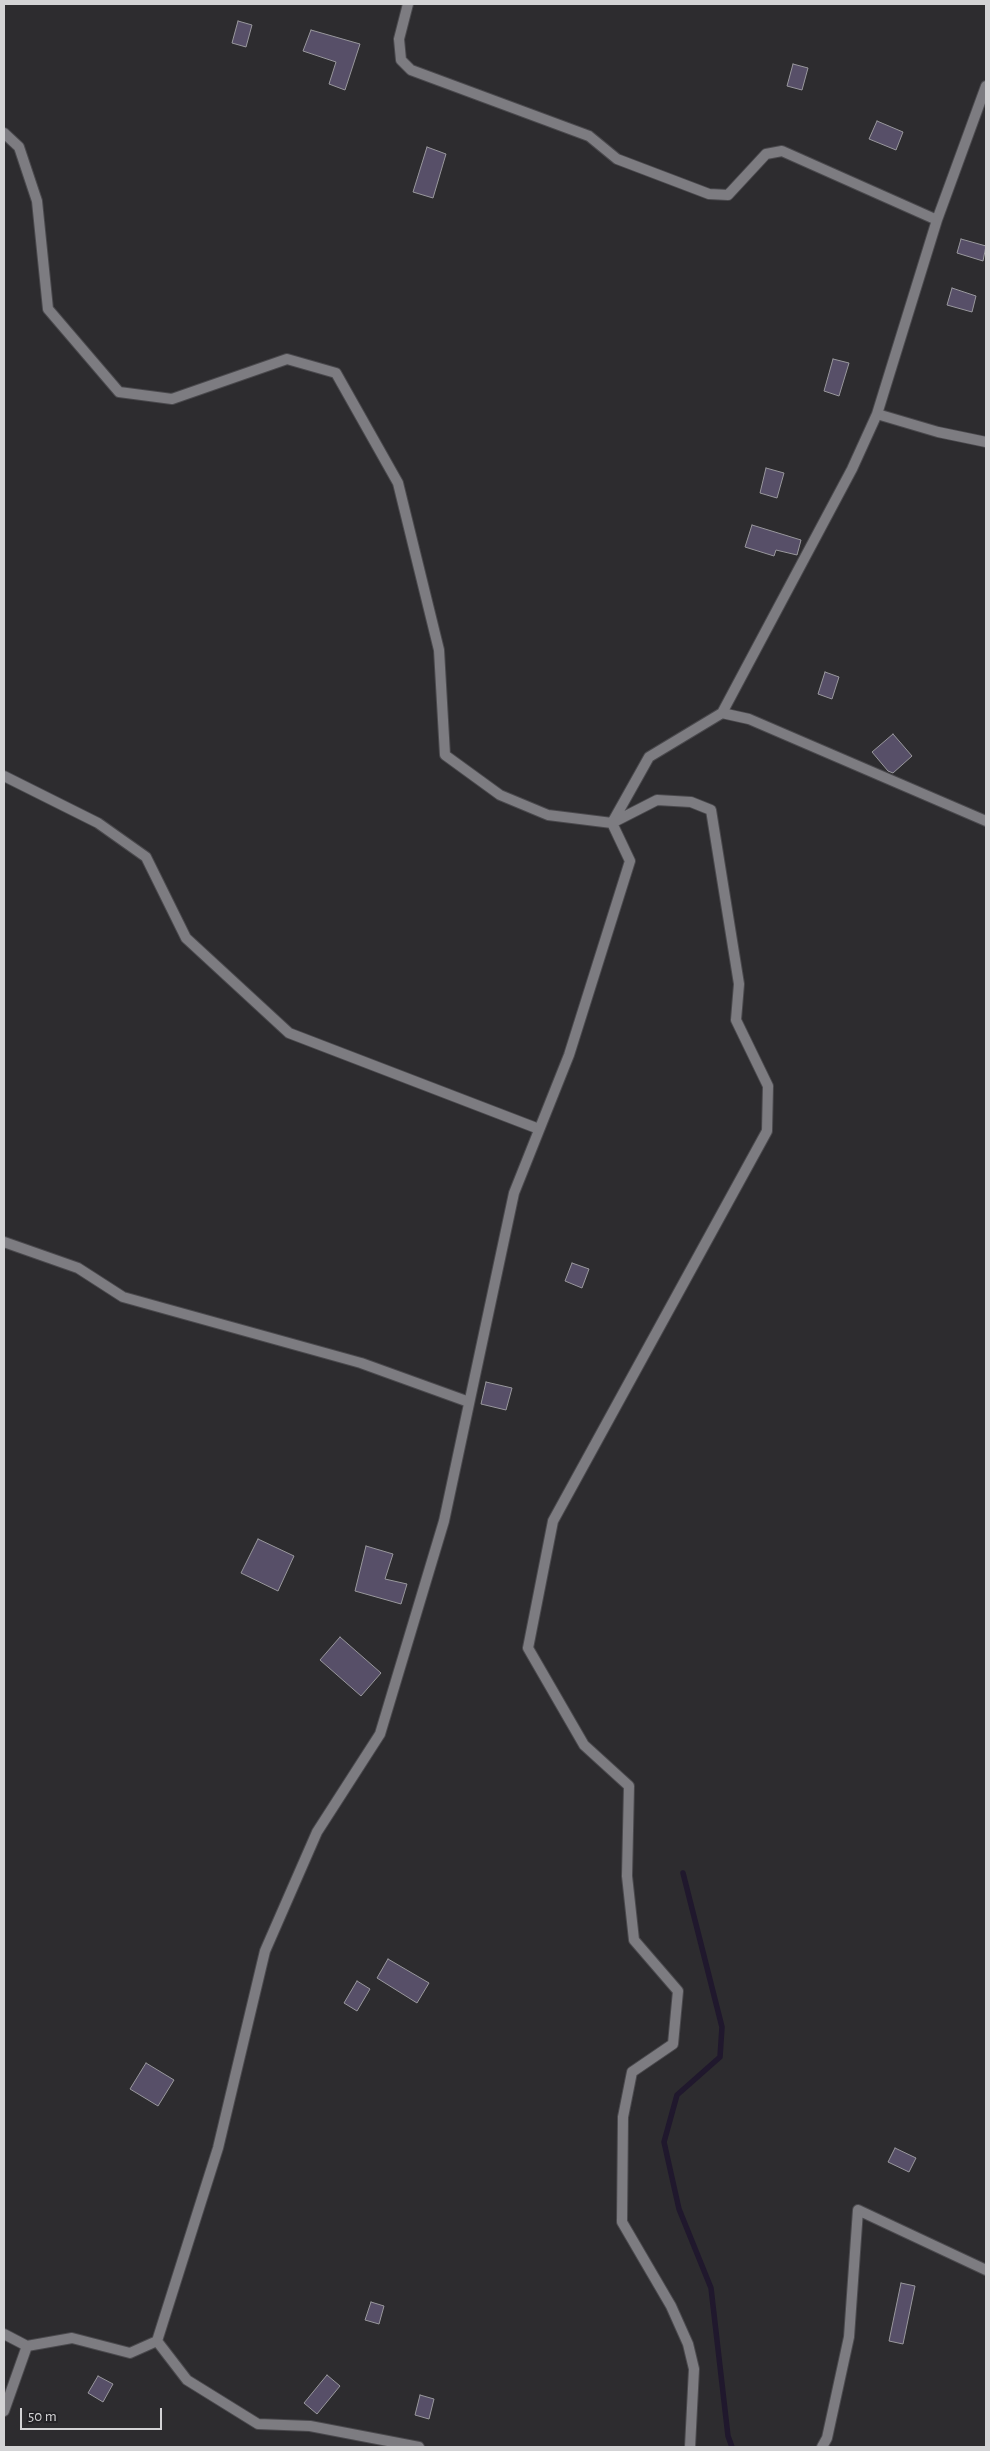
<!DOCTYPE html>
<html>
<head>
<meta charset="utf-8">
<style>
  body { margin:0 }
  #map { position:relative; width:990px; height:2451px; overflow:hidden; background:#2d2c2f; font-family:"Alegreya Sans",sans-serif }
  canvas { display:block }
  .frame { position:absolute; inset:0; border:5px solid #d3d3d5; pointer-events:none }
  .scale { position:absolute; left:20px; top:2408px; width:142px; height:22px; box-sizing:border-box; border:2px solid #d3d3d5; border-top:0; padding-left:6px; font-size:15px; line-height:18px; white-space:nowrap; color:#d3d3d5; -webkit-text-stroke:4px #232226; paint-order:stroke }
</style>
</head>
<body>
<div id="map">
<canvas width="990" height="2451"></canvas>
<div class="frame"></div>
<div class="scale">50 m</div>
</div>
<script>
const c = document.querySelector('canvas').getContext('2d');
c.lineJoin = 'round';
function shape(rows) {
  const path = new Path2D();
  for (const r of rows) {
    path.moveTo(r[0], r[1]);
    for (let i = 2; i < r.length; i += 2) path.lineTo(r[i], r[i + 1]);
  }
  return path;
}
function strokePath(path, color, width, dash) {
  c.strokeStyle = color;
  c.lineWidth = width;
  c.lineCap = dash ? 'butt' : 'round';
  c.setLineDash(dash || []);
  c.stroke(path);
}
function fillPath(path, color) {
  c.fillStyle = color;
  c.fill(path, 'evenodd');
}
strokePath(shape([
  [683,1873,722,2027,720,2057,677,2095,664,2142,679,2209,711,2288,728,2436,732,2447]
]), '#20182d', 5.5);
const building = shape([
  [238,21,252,25,246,47,232,43,238,21],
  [311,30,360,44,345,90,329,84,336,62,303,51,311,30],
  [793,64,808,68,802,90,787,86,793,64],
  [877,121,903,132,896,150,869,139,877,121],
  [427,147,446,154,433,198,413,192,427,147],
  [961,239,986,246,983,261,957,253,961,239],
  [952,288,976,296,972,312,947,305,952,288],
  [833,359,849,363,839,396,824,391,833,359],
  [766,468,784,473,777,498,760,493,766,468],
  [752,525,801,540,797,555,776,550,774,556,745,547,752,525],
  [825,672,839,677,832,699,818,694,825,672],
  [893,734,912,756,893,773,888,771,872,752,893,734],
  [572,1263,589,1269,582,1288,565,1281,572,1263],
  [486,1382,512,1388,506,1410,481,1404,486,1382],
  [258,1539,294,1556,278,1591,241,1573,258,1539],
  [366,1546,393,1554,385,1579,407,1584,401,1604,355,1591,366,1546],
  [340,1637,381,1673,361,1696,320,1660,340,1637],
  [388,1959,429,1983,417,2003,377,1978,388,1959],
  [357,1981,370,1989,357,2011,344,2003,357,1981],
  [146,2063,174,2080,158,2106,130,2089,146,2063],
  [895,2148,916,2158,909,2172,888,2162,895,2148],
  [901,2283,915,2286,903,2344,889,2341,901,2283],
  [371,2302,384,2306,379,2324,365,2320,371,2302],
  [327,2375,340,2386,317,2414,304,2403,327,2375],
  [98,2376,113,2384,103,2402,88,2393,98,2376],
  [420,2395,434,2399,429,2419,415,2415,420,2395]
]);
fillPath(building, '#574f68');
strokePath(building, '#99989d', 1);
const street = shape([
  [408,4,399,39,401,60,411,70,589,136,617,159,709,194,728,195,766,154,782,151,937,220],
  [4,133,19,147,37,201,48,309,119,392,172,399,287,359,336,373,398,483,439,650,445,755,500,795,548,815,612,823,649,757,722,713,852,469,877,414,937,220,986,86],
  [877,414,938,432,986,442],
  [722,713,749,719,986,821],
  [4,776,98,823,146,857,186,938,289,1033,539,1129],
  [4,1242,78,1268,123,1297,361,1363,469,1402],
  [4,2334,27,2346],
  [157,2341,187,2380,258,2424,310,2426,419,2447],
  [4,2411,27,2346,72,2338,130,2353,157,2341,218,2148,265,1951,317,1832,380,1734,444,1521,514,1193,569,1055,630,861,612,823,657,800,691,802,711,810,739,984,736,1020,768,1086,767,1131,553,1521,528,1648,584,1745,629,1786,627,1876,634,1940,678,1991,673,2044,632,2072,623,2117,622,2222,671,2306,688,2344,694,2369,690,2447],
  [822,2447,827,2438,849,2337,858,2210,986,2270]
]);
strokePath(street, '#4a494d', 12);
strokePath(street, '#7d7c81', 10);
</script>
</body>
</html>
